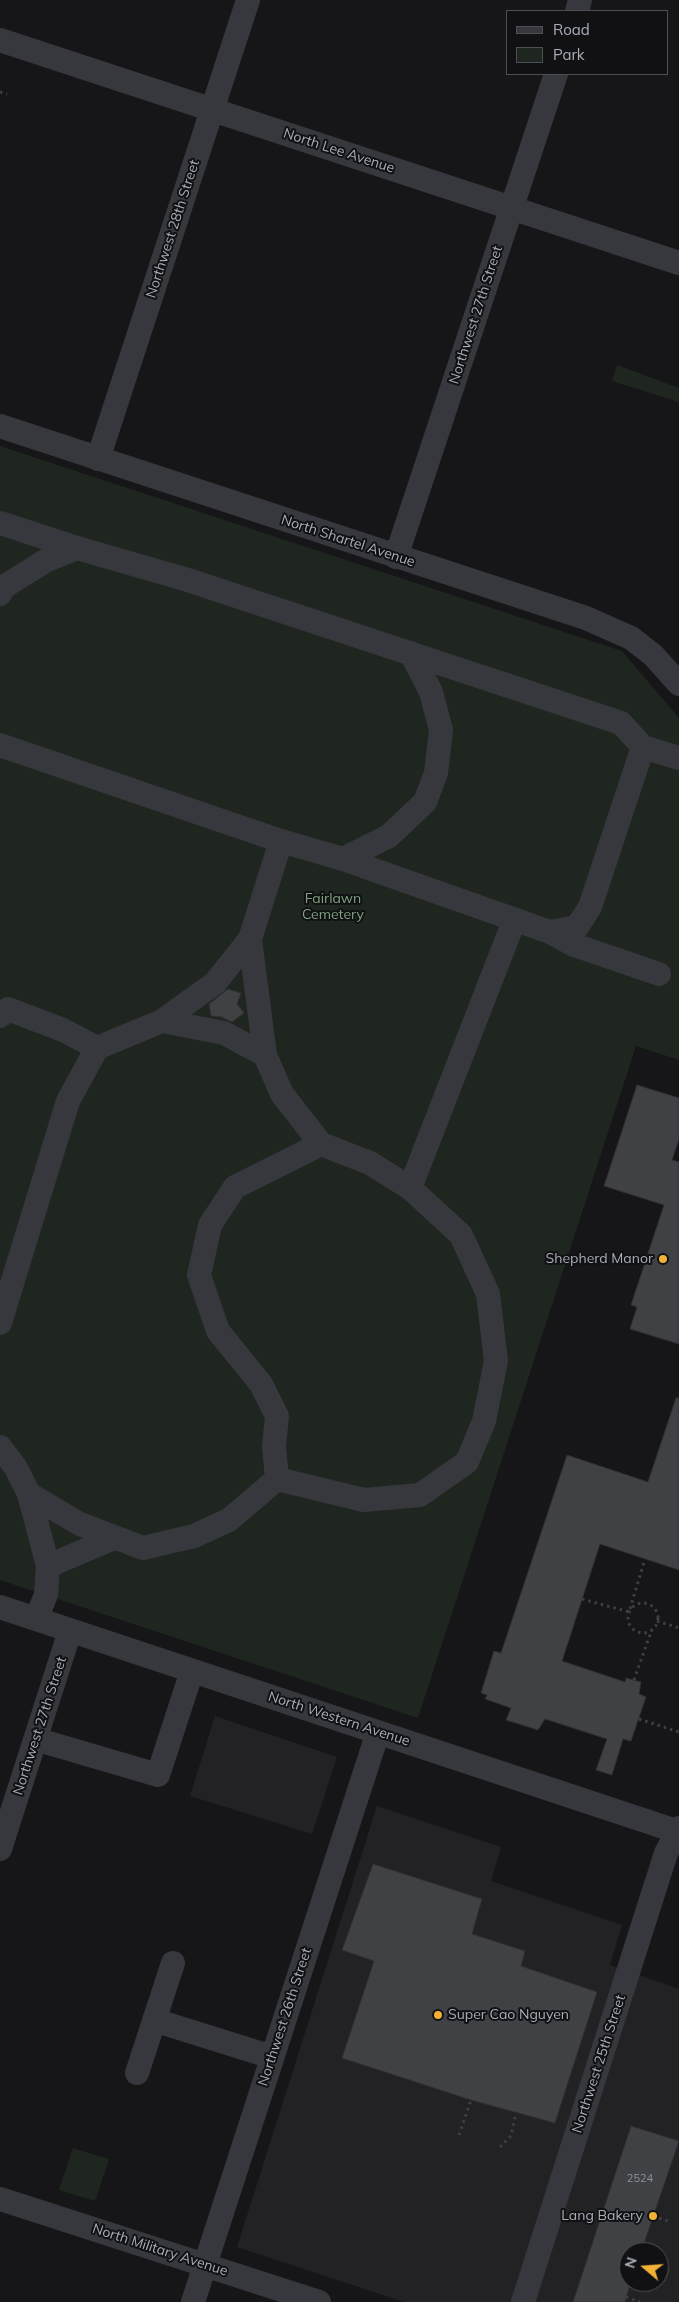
<!DOCTYPE html>
<html>
<head>
<meta charset="utf-8">
<style>
  body { margin:0 }
  #map { position:relative; width:679px; height:2302px; overflow:hidden; background:#161618; font-family:Mulish,sans-serif }
  canvas { display:block }
  .legend { position:absolute; left:506px; top:10px; width:162px; height:65px; box-sizing:border-box; background:#111113; border:1px solid #4d4f55; margin:0; padding:6px 9px; list-style:none; font-size:15px; color:#a8adb8 }
  .legend li { display:flex; align-items:center; gap:10px; height:25px }
  .legend b { width:25px; border:1px solid #4d4f55 }
  .north { position:absolute; left:619px; top:2242px; width:50px; height:50px; box-sizing:border-box; background:#111113; border:1px solid #4d4f55; border-radius:50%; rotate:288deg; font-size:14px; font-weight:700; line-height:20px; text-align:center; color:#a8adb8 }
  .north::after { content:''; display:block; margin:auto; width:18px; height:22px; background:#f2b134; clip-path:polygon(50% 0,100% 100%,50% 72%,0 100%) }
</style>
</head>
<body>
<div id="map">
<canvas width="679" height="2302"></canvas>
<ul class="legend">
<li><b style="height:6px;background:#37383d"></b>Road</li>
<li><b style="height:14px;background:#1e261f"></b>Park</li>
</ul>
<div class="north">N</div>
</div>
<script>
const c = document.querySelector('canvas').getContext('2d');
c.lineJoin = 'round';
function fillPath(path, color) {
  c.fillStyle = color;
  c.fill(path, 'evenodd');
}
function shape(rows) {
  const path = new Path2D();
  for (const r of rows) {
    if (r.length === 3) {
      path.moveTo(r[0] + r[2], r[1]);
      path.arc(r[0], r[1], r[2], 0, 2 * Math.PI);
      continue;
    }
    path.moveTo(r[0], r[1]);
    for (let i = 2; i < r.length; i += 2) path.lineTo(r[i], r[i + 1]);
  }
  return path;
}
function strokePath(path, color, width, dash) {
  c.strokeStyle = color;
  c.lineWidth = width;
  c.lineCap = dash ? 'butt' : 'round';
  c.setLineDash(dash || []);
  c.stroke(path);
}
function label(font, color, halo, rows, align = 'center') {
  c.font = font + ' Mulish,sans-serif';
  c.lineWidth = 4;
  c.setLineDash([]);
  c.textBaseline = 'middle';
  c.strokeStyle = halo;
  c.fillStyle = color;
  for (const [text, x, y, turn = 0] of rows) {
    c.save();
    c.translate(x, y);
    c.rotate((+turn || 0) * Math.PI / 180);
    c.textAlign = isNaN(turn) ? turn : align;
    if (halo) c.strokeText(text, 0, 0);
    c.fillText(text, 0, 0);
    c.restore();
  }
}
fillPath(shape([
  [215,1716,337,1757,312,1834,190,1796],
  [377,1806,501,1847,491,1881,622,1925,610,1965,679,1989,679,2302,404,2302,237,2247],
  [629,2252,659,2252,659,2282,629,2282]
]), '#222225');
fillPath(shape([
  [617,365,679,388,679,402,612,381],
  [0,446,622,651,679,718,679,1060,636,1046,418,1718,0,1580],
  [73,2148,109,2159,95,2201,59,2190]
]), '#1e261f');
const building = shape([
  [228,989,241,993,237,1004,244,1013,232,1022,222,1017,211,1016,209,1004,228,989],
  [637,1085,679,1098,679,1139,672,1160,679,1162,679,1344,630,1329,637,1307,631,1305,664,1205,604,1186,637,1085],
  [676,1398,679,1398,679,1570,600,1544,562,1661,625,1682,626,1678,641,1682,639,1694,646,1697,631,1741,623,1739,612,1775,596,1770,607,1739,545,1719,538,1730,506,1720,511,1708,485,1699,487,1695,481,1693,494,1651,501,1653,567,1455,648,1482,676,1398],
  [373,1864,482,1899,472,1934,525,1951,521,1966,597,1992,555,2123,471,2100,342,2058,374,1961,342,1950,373,1864],
  [631,2126,679,2141,641,2252,629,2252,629,2288,625,2302,573,2302,631,2126]
]);
fillPath(building, '#404145');
strokePath(building, '#303034', 1);
strokePath(shape([
  [0,92,7,94],
  [582,1599,629,1612,645,1559],
  [643,1618,15],
  [657,1621,679,1628],
  [634,1680,652,1629],
  [639,1719,679,1732],
  [607,1755,614,1736],
  [459,2135,471,2100],
  [500,2147,511,2136,516,2113],
  [653,2216,668,2221],
  [626,2297,640,2302]
]), '#3d3f44', 3, [2.5, 4]);
strokePath(shape([
  [577,11,580,0],
  [0,40,679,263],
  [0,426,586,618,631,638,653,655,679,684],
  [98,459,248,0],
  [0,523,77,548,188,580,621,723,643,747,679,758],
  [396,557,556,74],
  [0,594,5,586,47,560,77,548],
  [0,745,281,841,343,859,550,932,577,927,590,907,643,747],
  [343,859,389,836,425,802,436,773,441,730,431,692,411,653],
  [550,932,574,945,659,974],
  [250,939,265,1055,282,1094,321,1144,370,1163,410,1188,461,1235,488,1294,496,1361,484,1421,467,1462,420,1495,364,1500,277,1479],
  [0,1016,8,1009,63,1030,97,1048,162,1021,215,983,250,939,281,841],
  [162,1021,224,1033,265,1055],
  [410,1188,514,921],
  [0,1323,68,1101,97,1048],
  [0,1447,16,1468,29,1494,80,1524,143,1548,194,1536,229,1520,277,1479],
  [277,1479,274,1446,277,1416,261,1384,218,1331,199,1275,210,1225,235,1187,321,1144],
  [29,1494,48,1566],
  [0,1607,679,1832],
  [36,1619,46,1595,48,1566,114,1538],
  [35,1739,158,1775,192,1671],
  [0,1849,70,1631],
  [154,2020,272,2057],
  [137,2073,173,1963],
  [0,2199,319,2302],
  [193,2302,378,1732],
  [523,2302,666,1853,679,1828]
]), '#37383d', 24);
for (const [x, y, r, color] of [
  [663,1259,5,"#f2b134"],
  [438,2015,5,"#f2b134"],
  [653,2216,5,"#f2b134"]
]) {
  const dot = new Path2D();
  dot.arc(x, y, r, 0, 2 * Math.PI);
  c.fillStyle = color;
  c.fill(dot);
  strokePath(dot, '#111113', 2);
}
label('11px', '#8e929b', null, [
  ["2524",640,2179]
]);
label('14px', '#a8adb8', '#111113', [
  ["North Lee Avenue",339,151,18],
  ["Northwest 28th Street",173,229,-72],
  ["Northwest 27th Street",476,315,-72],
  ["North Shartel Avenue",348,541,18],
  ["North Western Avenue",339,1719,18],
  ["Northwest 27th Street",40,1726,-72],
  ["Northwest 26th Street",285,2017,-72],
  ["Northwest 25th Street",599,2064,-72],
  ["North Military Avenue",160,2250,18]
]);
label('14px', '#7fa381', '#111113', [
  ["Fairlawn",333,899],
  ["Cemetery",333,915]
]);
label('14px', '#a8adb8', '#111113', [
  ["Shepherd Manor",653,1259],
  ["Super Cao Nguyen",448,2015,"left"],
  ["Lang Bakery",643,2216]
], 'right');
</script>
</body>
</html>
